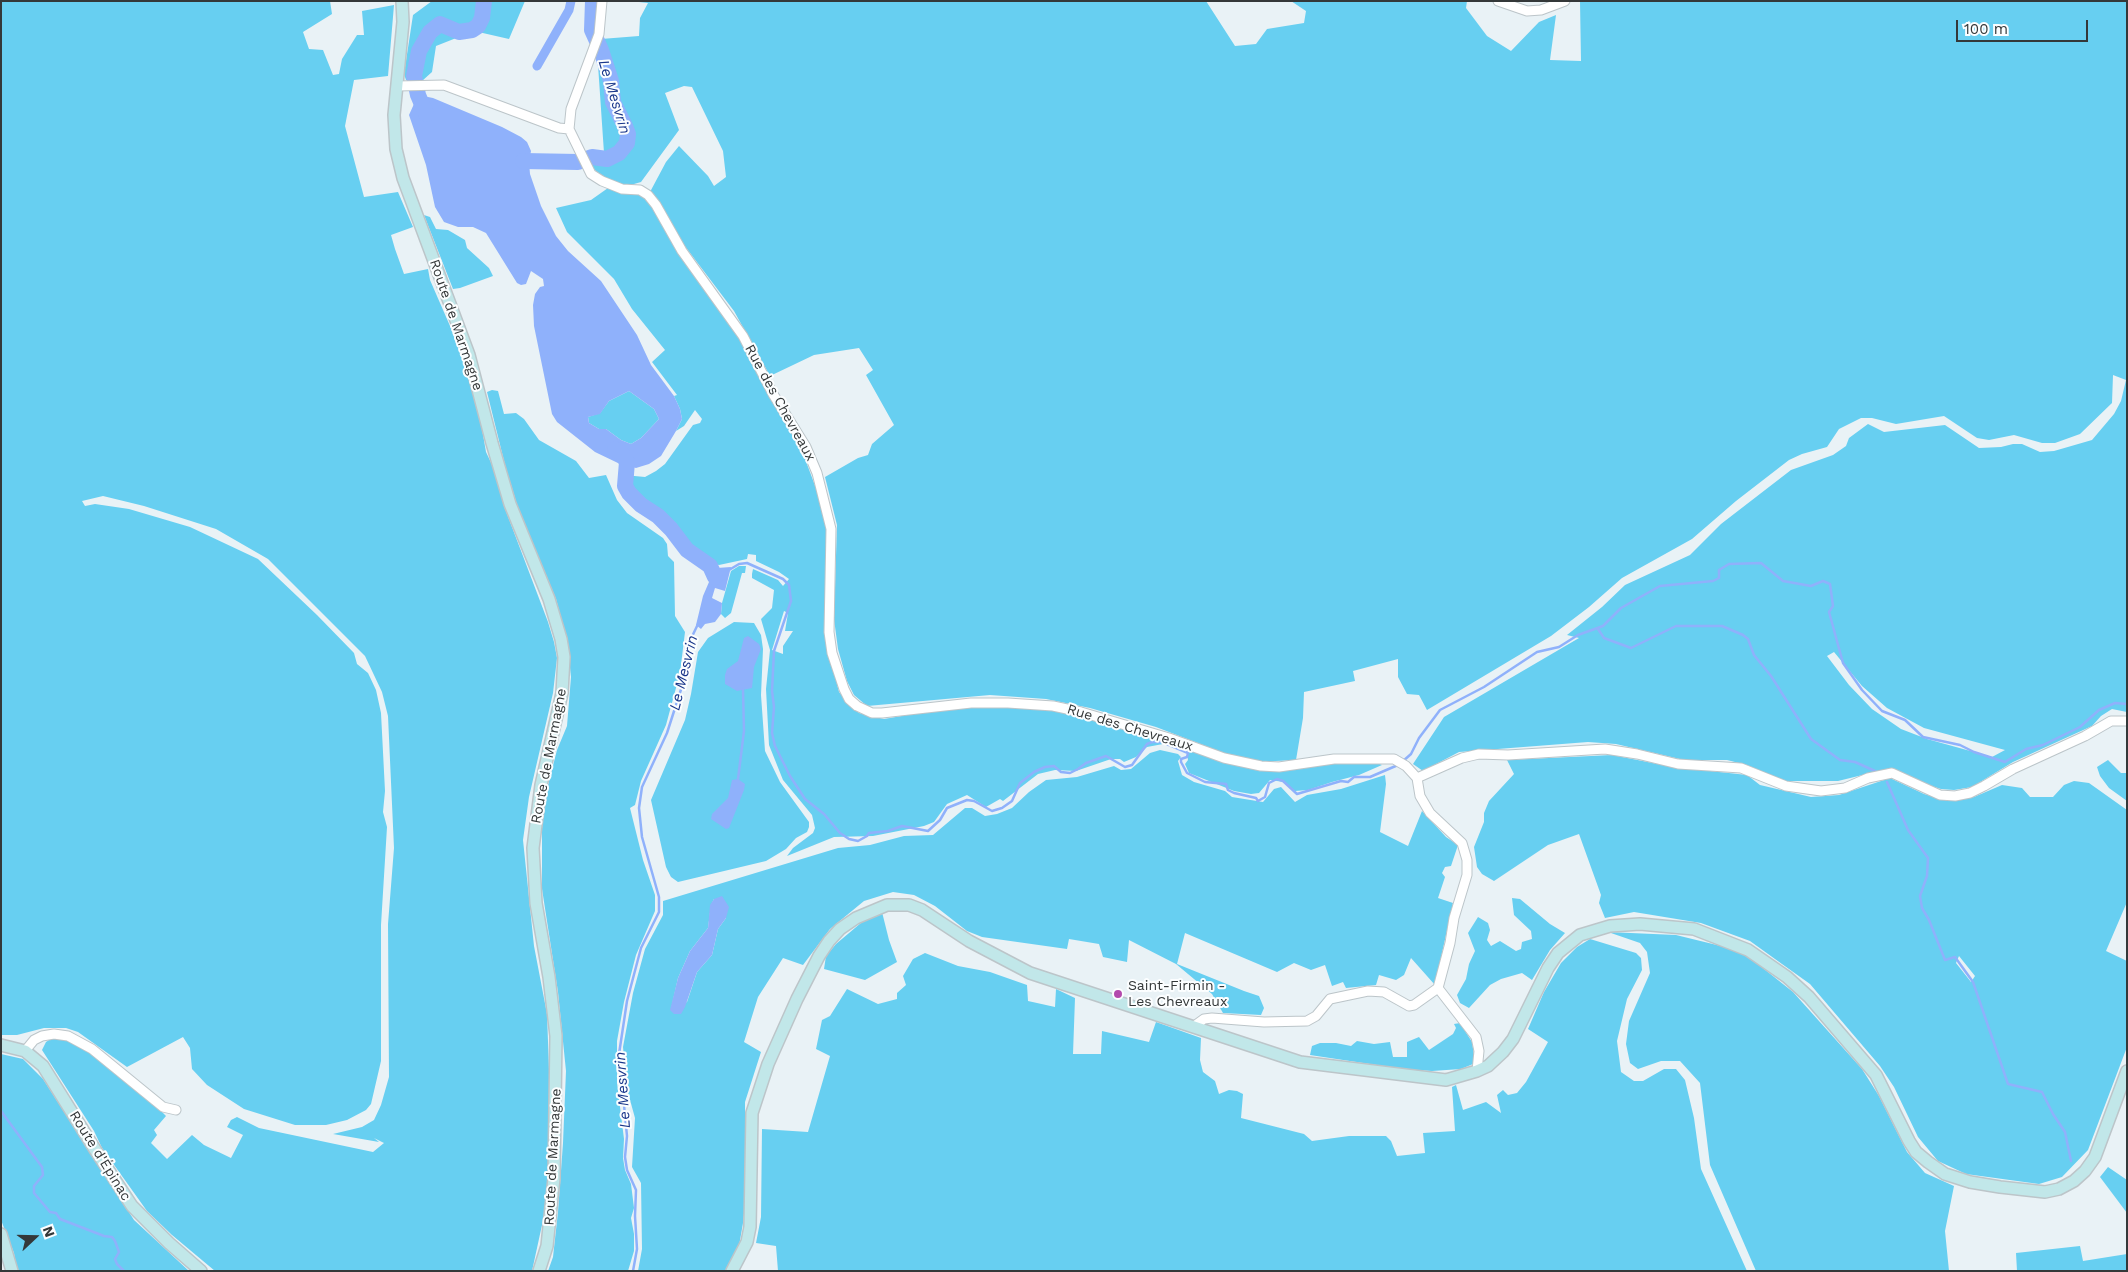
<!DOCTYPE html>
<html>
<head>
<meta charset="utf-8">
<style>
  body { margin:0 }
  #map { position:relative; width:2128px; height:1272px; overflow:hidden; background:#e9f2f6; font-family:"Work Sans",sans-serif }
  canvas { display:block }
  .frame { position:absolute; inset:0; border:2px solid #343839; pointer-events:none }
  .north { position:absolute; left:10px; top:1212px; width:50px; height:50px; -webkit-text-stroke:4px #fcfeff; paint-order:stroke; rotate:69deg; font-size:14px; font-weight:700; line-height:20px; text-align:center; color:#343839 }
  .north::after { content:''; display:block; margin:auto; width:18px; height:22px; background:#343839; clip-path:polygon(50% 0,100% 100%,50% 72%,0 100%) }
  .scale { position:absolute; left:1956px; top:20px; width:132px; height:22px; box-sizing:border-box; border:2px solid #343839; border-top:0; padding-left:6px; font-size:15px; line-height:18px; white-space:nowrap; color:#343839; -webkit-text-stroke:4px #fcfeff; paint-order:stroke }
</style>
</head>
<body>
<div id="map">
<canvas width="2128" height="1272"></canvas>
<div class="frame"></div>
<div class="north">N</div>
<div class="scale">100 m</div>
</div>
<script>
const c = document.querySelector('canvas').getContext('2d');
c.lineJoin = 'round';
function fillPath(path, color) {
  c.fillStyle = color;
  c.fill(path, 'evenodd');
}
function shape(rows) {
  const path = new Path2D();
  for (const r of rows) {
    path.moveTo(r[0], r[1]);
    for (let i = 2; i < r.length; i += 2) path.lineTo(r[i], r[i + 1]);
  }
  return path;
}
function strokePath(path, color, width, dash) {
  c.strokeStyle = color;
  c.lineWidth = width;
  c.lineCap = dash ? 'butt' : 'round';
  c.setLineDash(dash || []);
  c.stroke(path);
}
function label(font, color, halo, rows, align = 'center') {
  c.font = font + ' "Work Sans",sans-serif';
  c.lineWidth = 4;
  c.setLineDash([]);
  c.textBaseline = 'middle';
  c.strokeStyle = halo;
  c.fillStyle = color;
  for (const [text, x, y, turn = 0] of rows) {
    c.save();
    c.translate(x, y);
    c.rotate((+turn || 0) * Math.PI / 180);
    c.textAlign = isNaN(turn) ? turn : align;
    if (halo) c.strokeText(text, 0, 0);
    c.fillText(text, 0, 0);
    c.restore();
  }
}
fillPath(shape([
  [1,1,330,1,332,14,303,32,309,49,323,50,333,75,339,74,342,59,357,35,364,35,362,11,394,5,388,76,354,80,345,126,364,197,398,192,413,227,391,235,395,249,404,274,428,269,430,280,450,326,477,400,486,452,494,469,504,506,548,622,554,642,557,658,553,693,529,797,523,840,534,946,547,1014,550,1097,547,1202,532,1271,215,1271,172,1235,147,1211,102,1148,94,1131,42,1050,46,1042,52,1038,64,1039,94,1055,148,1098,166,1116,154,1130,157,1135,151,1143,167,1159,192,1135,204,1145,231,1158,243,1135,227,1127,231,1120,237,1117,259,1128,373,1152,384,1143,374,1138,379,1142,333,1134,362,1127,374,1120,381,1105,389,1077,388,924,394,848,388,716,382,692,365,656,268,559,216,529,144,506,103,496,82,501,85,506,95,504,129,509,190,527,258,559,317,615,354,653,357,664,368,673,376,690,381,713,385,791,383,812,387,827,381,925,381,1061,371,1104,366,1110,347,1120,326,1125,295,1125,244,1109,207,1085,192,1069,190,1048,183,1037,127,1067,78,1032,66,1028,44,1028,17,1035,1,1035],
  [432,1,525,1,509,39,474,31,436,46,432,72,422,81,406,80,404,74,413,15],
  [630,1,1206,1,1235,46,1256,44,1267,29,1304,23,1306,11,1291,1,1467,1,1466,8,1487,36,1511,51,1539,22,1556,15,1550,60,1581,61,1580,1,2127,1,2127,712,2112,709,2101,716,2092,726,2013,762,1972,787,1954,790,1941,789,1925,784,1891,768,1838,781,1785,781,1747,765,1727,760,1684,760,1616,744,1588,742,1459,752,1423,771,1413,764,1444,717,1579,638,1567,635,1602,607,1625,585,1690,555,1721,524,1791,470,1833,455,1846,446,1849,438,1868,424,1884,432,1945,425,1979,448,2001,447,2013,444,2022,444,2040,452,2054,451,2092,440,2114,414,2121,401,2126,380,2113,375,2112,403,2080,434,2055,443,2042,443,2014,435,1989,440,1977,438,1944,416,1896,424,1872,418,1861,418,1839,429,1827,447,1802,454,1789,460,1736,501,1692,539,1622,578,1589,607,1551,636,1427,710,1419,695,1407,694,1398,677,1398,659,1353,671,1355,681,1304,692,1303,718,1296,760,1255,762,1229,755,1156,727,1090,708,1046,699,990,695,867,706,854,695,847,681,838,649,834,619,837,525,825,477,858,458,868,455,872,444,894,425,866,375,873,370,859,348,814,355,770,376,734,311,684,245,650,192,666,162,679,146,708,176,714,186,726,177,723,151,692,87,684,86,665,93,679,130,641,182,627,186,607,180,590,166,586,161,604,153,597,50,601,39,639,36,640,18,648,3],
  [1834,652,1862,686,1887,708,1924,728,2005,750,1992,757,1927,739,1901,729,1872,709,1849,685,1827,656],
  [608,188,625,193,640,194,654,207,739,336,798,440,817,491,826,528,826,640,839,692,848,703,859,713,884,719,943,709,993,706,1056,709,1183,747,1181,748,1163,744,1147,747,1136,757,1124,762,1120,759,1111,759,1076,771,1055,770,1038,774,1003,801,1000,799,986,807,967,795,947,804,934,822,924,826,873,836,834,837,787,856,793,848,813,833,815,828,812,815,783,780,769,745,766,689,770,650,761,619,772,608,774,590,752,578,752,574,753,569,778,580,783,586,789,579,779,572,756,561,756,555,748,554,747,559,719,565,695,559,687,544,670,525,637,496,623,491,620,481,621,476,624,475,645,477,656,471,665,464,693,425,700,423,702,419,695,410,684,426,676,431,682,419,680,409,674,396,677,395,652,362,665,350,632,309,614,279,567,232,556,208,591,200],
  [784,611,788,613,785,631,793,631,783,646,783,654,772,650],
  [424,215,430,217,436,229,448,230,465,240,467,248,489,268,493,276,460,288,453,289],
  [492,390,498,391,504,414,516,413,524,419,539,440,576,461,589,478,606,475,617,500,627,513,663,538,667,544,668,556,674,562,675,616,685,632,680,673,666,725,641,781,635,805,630,808,643,860,655,895,655,911,636,955,624,1002,617,1041,617,1083,624,1139,623,1158,625,1170,631,1184,634,1208,631,1218,634,1234,634,1251,628,1271,548,1271,553,1257,558,1212,563,1143,566,1071,558,992,542,889,542,828,545,797,557,750,567,726,571,677,567,640,556,599,518,508,505,465,487,392],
  [629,391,654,409,659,419,641,438,631,444,621,440,606,429,599,429,589,423,588,417,600,413,609,401],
  [739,566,746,566,745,573,742,573,731,613,725,618,721,614,722,603,731,571],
  [734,622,754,623,761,635,763,649,761,695,765,751,780,782,809,822,809,827,807,832,796,838,786,849,766,861,678,882,671,877,666,867,651,800,685,720,691,694,698,652,708,638],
  [1160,750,1178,754,1181,757,1178,761,1182,775,1194,782,1225,791,1232,797,1263,802,1274,789,1281,787,1295,802,1307,795,1341,789,1385,775,1386,784,1380,832,1408,846,1422,811,1446,837,1458,845,1451,866,1445,867,1442,873,1445,877,1438,898,1453,903,1435,985,1411,958,1404,975,1396,980,1379,975,1376,985,1346,988,1343,982,1332,986,1325,965,1311,970,1294,963,1277,972,1185,933,1177,964,1244,991,1259,996,1264,1008,1261,1015,1223,1013,1212,994,1176,964,1129,940,1127,962,1103,957,1099,944,1069,939,1067,949,982,937,967,931,935,906,914,895,893,892,864,901,830,929,803,965,783,958,758,997,744,1042,761,1052,745,1102,745,1203,743,1223,739,1246,727,1269,725,1271,638,1271,642,1249,641,1183,632,1167,635,1118,627,1089,623,1047,633,993,645,949,663,915,663,901,838,848,870,845,904,836,933,835,965,808,972,808,985,816,997,814,1012,808,1029,792,1046,780,1077,777,1114,766,1121,770,1131,769,1150,753],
  [714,899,726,918,718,929,712,955,697,972,687,1002,671,1009,678,978,690,951,708,928,711,905],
  [1192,750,1227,762,1304,767,1337,763,1375,762,1382,765,1359,775,1332,782,1308,790,1295,791,1284,782,1270,780,1259,793,1251,794,1234,791,1189,773,1185,764,1188,760,1187,754],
  [1612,755,1673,767,1747,775,1760,785,1811,797,1839,795,1890,778,1924,794,1948,801,1974,797,2002,785,2022,788,2030,797,2053,797,2064,785,2074,781,2089,783,2127,810,2127,902,2106,951,2127,961,2127,1047,2088,1150,2062,1177,2039,1184,1966,1174,1938,1161,1918,1137,1894,1087,1880,1066,1810,984,1775,959,1750,941,1701,923,1634,912,1605,918,1599,903,1601,895,1579,834,1548,845,1494,881,1482,874,1477,867,1474,847,1484,822,1484,813,1489,801,1514,774,1507,760],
  [1959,956,1975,976,1971,982,1956,963],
  [2108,760,2121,773,2127,773,2127,801,2109,788,2100,776,2097,767],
  [1512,898,1520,899,1550,924,1565,933,1550,950,1532,980,1522,973,1501,979,1490,985,1469,1008,1460,1003,1457,995,1466,979,1469,964,1475,951,1468,933,1478,917,1488,923,1490,930,1487,940,1491,946,1500,941,1516,951,1521,949,1522,942,1532,939,1531,931,1514,915],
  [882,912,889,940,897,962,865,980,824,969,826,956,836,944,868,917],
  [1608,932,1676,935,1729,948,1749,957,1793,992,1862,1069,1879,1096,1907,1152,1925,1173,1954,1186,1945,1231,1949,1271,1756,1271,1710,1165,1700,1083,1680,1061,1661,1061,1638,1069,1630,1063,1626,1044,1629,1021,1650,973,1647,952,1640,943],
  [1590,939,1636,953,1641,958,1642,970,1627,999,1617,1041,1621,1072,1634,1081,1643,1081,1664,1069,1676,1069,1685,1080,1694,1118,1701,1169,1747,1271,778,1271,776,1246,756,1243,761,1217,762,1129,808,1132,830,1056,816,1049,822,1020,830,1016,847,989,878,1004,897,999,897,993,906,985,903,976,913,959,925,953,958,966,990,972,1027,985,1028,1001,1055,1007,1056,989,1075,998,1073,1054,1101,1054,1102,1031,1149,1042,1156,1022,1201,1038,1200,1060,1203,1072,1215,1081,1219,1094,1229,1090,1237,1091,1243,1094,1241,1118,1304,1134,1312,1141,1349,1136,1386,1136,1391,1141,1397,1156,1425,1153,1423,1133,1455,1131,1452,1087,1456,1085,1463,1110,1486,1102,1501,1113,1497,1095,1503,1090,1508,1095,1517,1093,1526,1082,1548,1042,1528,1029,1544,992,1561,963,1577,947],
  [1460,1023,1472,1042,1474,1055,1473,1064,1461,1069,1432,1071,1403,1069,1310,1055,1312,1046,1320,1043,1336,1043,1351,1046,1357,1041,1374,1044,1390,1042,1393,1057,1407,1057,1407,1042,1419,1037,1429,1050,1453,1034,1456,1028,1454,1024],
  [1,1054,23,1059,43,1079,134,1220,189,1271,17,1271,14,1253,1,1220],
  [2108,1167,2127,1180,2127,1213,2100,1177],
  [2080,1246,2083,1261,2127,1254,2127,1271,2017,1271,2016,1253]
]), '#67cff1');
fillPath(shape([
  [418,95,433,98,502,127,521,137,527,142,531,151,529,162,530,174,541,206,556,236,568,251,601,281,637,335,651,365,674,396,680,409,682,419,676,431,661,456,649,464,636,468,620,464,595,452,557,422,552,414,534,326,533,305,535,294,540,287,544,286,543,279,531,271,526,284,521,285,517,283,486,233,473,227,458,227,444,222,435,207,426,165,409,115],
  [629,391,654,409,659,419,641,438,631,444,621,440,606,429,599,429,589,423,588,417,600,414,609,401],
  [731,567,725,591,715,588,712,598,722,603,721,614,715,622,705,624,701,629,696,625,703,596,709,582,710,573,717,568],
  [748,636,759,644,761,649,754,667,752,688,737,691,725,684,725,675,727,669,738,661,744,638],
  [738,779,745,784,744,790,729,828,726,829,711,819,712,814,728,798,732,780],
  [722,896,729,907,726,918,718,929,712,955,697,972,685,1007,681,1014,674,1014,670,1010,678,978,690,951,708,928,710,905,714,899]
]), '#8fb1fb');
strokePath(shape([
  [729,570,739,564,747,563,783,579,789,585,791,601,774,651,772,691,774,707,772,733,775,746,790,776,805,799,824,814,840,833,849,839,858,841,867,836,869,833,888,831,902,826,928,831,940,820,947,808,967,800,974,801,992,811,1002,808,1012,801,1020,783,1034,772,1045,767,1054,766,1061,772,1070,773,1078,769,1086,763,1106,756,1125,767,1132,765,1147,744,1152,742,1162,742,1188,753,1187,757,1181,759,1181,762,1187,773,1205,782,1226,784,1228,790,1234,793,1256,798,1258,801,1265,797,1269,783,1277,779,1283,781,1297,794,1341,781,1348,782,1354,777,1370,777,1398,765],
  [1598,629,1604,638,1631,648,1676,626,1722,626,1743,635,1748,639,1754,655,1771,676,1811,739,1840,760,1855,762,1875,771],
  [1402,762,1411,754,1419,738,1440,710,1484,687,1537,652,1559,647,1578,635,1603,626,1621,608,1660,586,1713,581,1719,578,1719,570,1729,564,1761,563,1783,581,1811,586,1823,581,1830,584,1833,606,1829,612,1843,663,1862,690,1882,711,1905,720,1923,737,1960,745,1974,752,2005,762,2026,749,2043,745,2080,727,2099,710,2115,703,2127,704],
  [738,779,744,731,743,690],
  [1887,782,1908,830,1928,858,1927,876,1920,896,1922,908,1929,920,1945,960,1955,957,1973,982,2008,1084,2042,1092,2053,1114,2065,1132,2071,1161],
  [1,1111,42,1167,43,1175,34,1186,34,1193,50,1212,56,1213,60,1219,104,1236,112,1237,115,1241,119,1252,115,1259,117,1264,124,1271],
  [633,1271,637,1249,635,1216,636,1190,627,1170,625,1157,627,1136,619,1054,627,1001,641,948,659,912,659,897,642,837,639,808,642,787,667,733,685,677,688,645,698,624]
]), '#8fb1fb', 2.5);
strokePath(shape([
  [537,66,569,10,571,1]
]), '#8fb1fb', 9);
strokePath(shape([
  [426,114,418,95,414,76,419,51,430,32,440,24,459,32,472,30,478,26,482,18,484,1],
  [523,161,578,162,592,157,607,159,619,153,627,143,628,134,625,126,613,102,611,81,601,50,592,30,593,1],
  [615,449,622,454,627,462,625,486,629,493,641,505,658,516,671,529,687,550,710,566,715,577]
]), '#8fb1fb', 16);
const street = shape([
  [1498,1,1527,11,1541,10,1565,1],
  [397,86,444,85,559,128,569,129,591,174,602,181,622,189,640,190,648,195,656,205,682,251,743,336,773,394,806,447,817,473,831,529,829,632,832,653,844,689,849,699,857,706,872,713,882,713,971,703,1008,703,1053,706,1081,712,1169,738,1224,758,1261,766,1279,767,1334,759,1394,759,1406,766,1417,778],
  [569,129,571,109,599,34,602,1],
  [1417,778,1462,758,1479,754,1508,755,1605,749,1637,754,1678,764,1741,768,1786,786,1821,791,1845,788,1868,778,1892,773,1940,795,1955,796,1970,793,1984,786,2013,769,2085,736,2111,721,2127,721],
  [1438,988,1476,1037,1479,1051,1477,1071],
  [1193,1027,1204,1019,1212,1018,1264,1022,1307,1021,1316,1016,1330,999,1368,991,1384,992,1409,1006,1414,1005,1438,988,1450,943,1454,918,1467,875,1467,860,1462,843,1430,813,1420,796,1417,778],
  [25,1051,34,1040,42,1036,54,1034,68,1036,92,1049,163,1107,176,1110]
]);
const secondary = shape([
  [402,1,403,22,394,115,396,149,403,178,469,355,492,443,510,504,549,599,561,639,564,657,562,693,541,785,533,848,536,903,549,977,556,1036,554,1178,547,1246,539,1271],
  [1,1045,25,1051,43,1066,96,1151,132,1206,169,1243,201,1271],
  [1,1234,12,1271],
  [732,1271,747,1242,750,1227,752,1113,768,1064,797,999,819,956,829,941,840,929,856,918,887,905,909,905,922,910,969,941,1030,973,1300,1062,1446,1080,1477,1071,1488,1066,1503,1052,1513,1039,1548,968,1558,953,1580,935,1610,926,1640,924,1694,929,1748,950,1787,977,1809,997,1876,1075,1909,1141,1916,1152,1928,1162,1945,1174,1970,1182,2000,1187,2045,1192,2059,1189,2074,1181,2085,1171,2095,1157,2127,1071]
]);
strokePath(street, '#bcc5c9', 11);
strokePath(secondary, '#bcc5c9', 14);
strokePath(street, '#fff', 9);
strokePath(secondary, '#c1e7e9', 11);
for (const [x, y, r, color] of [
  [1118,994,5,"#b34aad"]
]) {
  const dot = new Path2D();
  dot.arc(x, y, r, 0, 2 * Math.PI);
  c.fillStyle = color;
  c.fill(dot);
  strokePath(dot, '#fcfeff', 2);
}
label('14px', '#343839', '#fcfeff', [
  ["Route de Marmagne",456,325,71],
  ["Rue des Chevreaux",780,403,61],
  ["Rue des Chevreaux",1130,728,17],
  ["Route de Marmagne",549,756,-79],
  ["Route d'Épinac",100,1156,58],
  ["Route de Marmagne",553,1157,-87]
]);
label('14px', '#343839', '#fcfeff', [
  ["Saint-Firmin -",1128,986],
  ["Les Chevreaux",1128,1002]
], 'left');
label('italic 15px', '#19368a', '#fcfeff', [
  ["Le Mesvrin",614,97,73],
  ["Le Mesvrin",684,673,-76],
  ["Le Mesvrin",623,1090,-94]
]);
</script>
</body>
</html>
